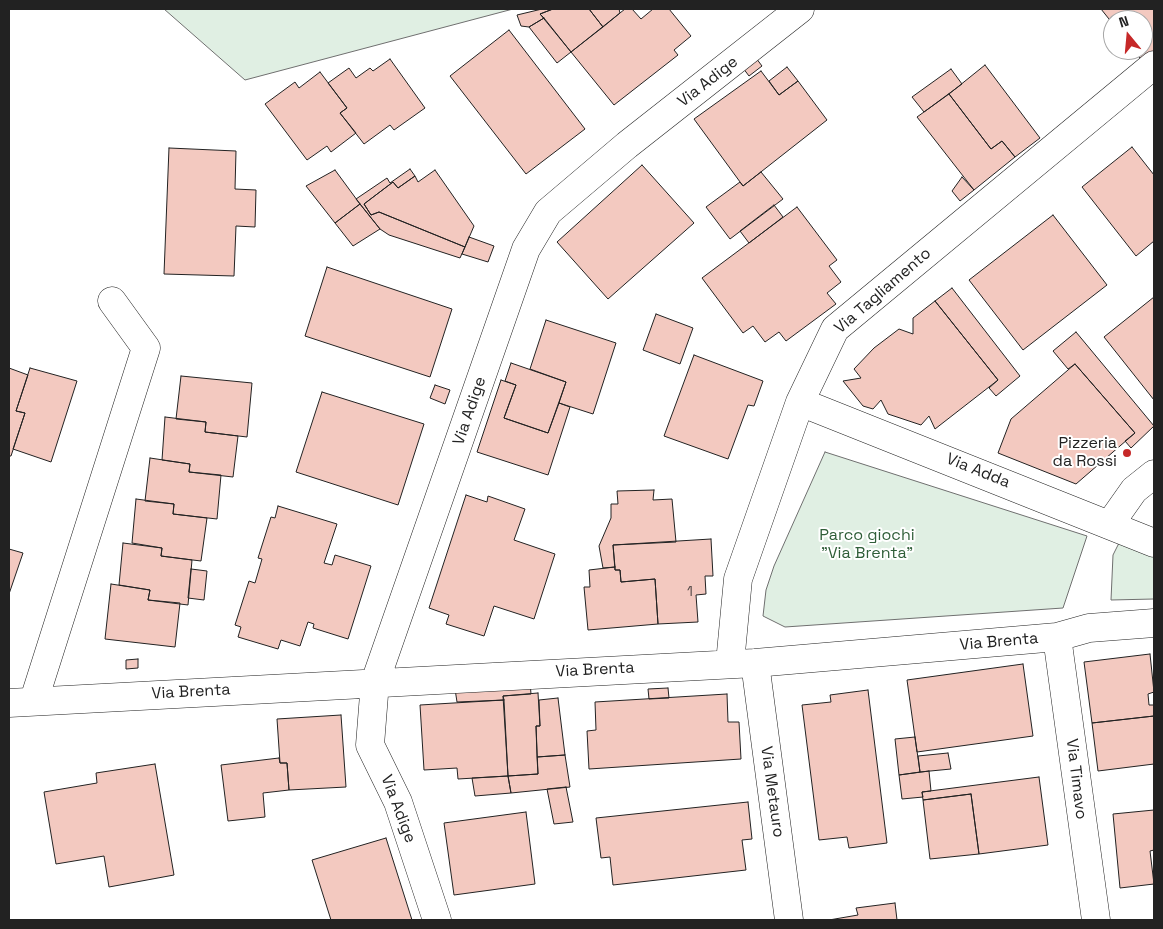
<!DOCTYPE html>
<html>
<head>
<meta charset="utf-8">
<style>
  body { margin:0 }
  #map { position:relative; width:1163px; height:929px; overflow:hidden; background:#fff; font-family:"Space Grotesk",sans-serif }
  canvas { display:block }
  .frame { position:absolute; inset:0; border:10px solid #222; pointer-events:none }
  .north { position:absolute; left:1103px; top:10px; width:50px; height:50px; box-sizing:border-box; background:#fff; border:1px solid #a7a7a7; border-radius:50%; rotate:343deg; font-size:14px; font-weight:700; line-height:20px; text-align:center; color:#222 }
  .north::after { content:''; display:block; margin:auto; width:18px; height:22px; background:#c62828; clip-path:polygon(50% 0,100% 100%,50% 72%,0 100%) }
</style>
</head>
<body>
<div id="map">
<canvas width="1163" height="929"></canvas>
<div class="frame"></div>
<div class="north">N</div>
</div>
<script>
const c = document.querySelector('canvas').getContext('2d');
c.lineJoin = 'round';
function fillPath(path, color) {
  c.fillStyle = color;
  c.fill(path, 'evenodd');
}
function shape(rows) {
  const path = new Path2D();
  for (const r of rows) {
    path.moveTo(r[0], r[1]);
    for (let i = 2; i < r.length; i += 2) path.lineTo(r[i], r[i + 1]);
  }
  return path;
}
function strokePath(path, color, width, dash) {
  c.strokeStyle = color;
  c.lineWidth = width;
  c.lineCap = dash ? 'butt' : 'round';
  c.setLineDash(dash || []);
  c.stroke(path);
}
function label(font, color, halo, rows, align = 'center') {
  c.font = font + ' "Space Grotesk",sans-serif';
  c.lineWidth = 4;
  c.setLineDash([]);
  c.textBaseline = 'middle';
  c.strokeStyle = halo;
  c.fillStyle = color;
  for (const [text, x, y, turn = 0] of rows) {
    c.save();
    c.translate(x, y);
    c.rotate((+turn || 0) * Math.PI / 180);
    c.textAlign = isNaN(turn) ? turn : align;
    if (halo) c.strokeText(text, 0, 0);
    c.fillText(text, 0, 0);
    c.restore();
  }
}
const green = shape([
  [164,9,513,9,245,80,164,9],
  [825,452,1087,536,1063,608,785,627,763,616,766,590,774,566,825,452],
  [1119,543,1154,557,1154,599,1111,600,1113,555,1119,543]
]);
fillPath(green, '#e0efe3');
strokePath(green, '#6f6f6f', 1);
const building = shape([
  [542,9,553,9,540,14,544,18,529,27,521,26,517,15,542,9],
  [553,9,589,9,603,27,571,52,540,14,553,9],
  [589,9,619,9,620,13,603,27,589,9],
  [625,9,632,9,641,19,653,9,669,9,691,36,674,50,678,55,614,105,571,52,625,9],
  [1101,9,1154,9,1154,51,1142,61,1134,50,1143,50,1143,20,1113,20,1113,24,1101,9],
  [544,18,571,52,557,63,529,27,544,18],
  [509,30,585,129,526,174,450,76,509,30],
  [756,58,762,66,749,76,743,68,756,58],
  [390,59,425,108,394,130,390,125,364,144,340,113,347,108,328,83,349,68,356,78,370,68,373,71,390,59],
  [985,65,1040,138,1015,157,1002,141,991,149,949,94,985,65],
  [787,67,798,81,779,95,769,81,787,67],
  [951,69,962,84,924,112,912,97,951,69],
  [761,71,779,95,798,81,827,120,743,186,694,119,761,71],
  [320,72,347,108,340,113,356,133,331,152,327,146,307,160,265,104,295,82,299,88,320,72],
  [949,94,991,149,1002,141,1015,157,974,190,917,117,949,94],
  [1132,147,1154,175,1154,241,1136,256,1082,187,1132,147],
  [169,148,236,151,235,189,256,190,255,227,236,226,234,276,164,274,169,148],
  [642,165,694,223,608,299,557,242,642,165],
  [410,169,415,176,398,188,393,182,364,204,371,215,379,212,465,247,460,258,389,235,380,229,356,199,387,178,390,183,410,169],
  [335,170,360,204,335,223,306,186,335,170],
  [435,170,474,226,465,247,379,212,371,215,364,204,393,182,398,188,415,176,418,182,435,170],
  [761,172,783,199,730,239,706,207,740,182,743,186,761,172],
  [962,177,974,190,960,201,952,191,962,177],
  [360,204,380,229,353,246,335,223,360,204],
  [774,205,783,217,749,243,740,231,774,205],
  [797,207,837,260,829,266,841,282,827,293,836,304,786,341,779,332,765,342,753,326,743,333,702,278,797,207],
  [1053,215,1107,285,1023,350,969,280,1053,215],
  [469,237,494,246,488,262,462,254,469,237],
  [327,267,452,309,430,377,305,336,327,267],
  [952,288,1020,376,996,396,989,388,998,380,935,301,952,288],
  [1154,297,1154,400,1104,337,1154,297],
  [935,301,998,380,935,429,929,416,921,425,888,414,881,400,873,409,863,406,843,381,861,378,854,369,874,348,899,329,913,334,913,318,935,301],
  [656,314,693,328,680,364,643,350,656,314],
  [546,320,616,343,593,414,559,403,566,382,530,369,546,320],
  [1076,332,1154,426,1131,448,1125,441,1135,433,1075,364,1068,369,1053,351,1076,332],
  [694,355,763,381,754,406,748,405,728,459,664,436,694,355],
  [511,363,566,382,548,433,504,418,516,385,505,381,511,363],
  [1075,364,1135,433,1076,484,998,453,1011,419,1075,364],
  [9,368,28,375,16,411,25,413,11,456,9,456,9,368],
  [30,368,77,381,51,462,13,449,25,413,16,411,30,368],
  [181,376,252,383,247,437,205,432,206,422,176,419,181,376],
  [501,380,516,385,504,418,548,433,559,403,570,407,548,475,477,452,501,380],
  [435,385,450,390,445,404,430,398,435,385],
  [322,392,424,424,398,505,296,472,322,392],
  [165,417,206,422,205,432,238,436,233,477,189,472,190,464,162,460,165,417],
  [150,458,190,464,189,472,221,475,217,519,173,514,174,504,145,501,150,458],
  [654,490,653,500,672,499,676,542,613,545,615,567,603,568,599,546,611,518,611,504,618,504,617,491,654,490],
  [466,495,487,502,488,496,525,509,514,540,555,554,534,619,494,606,484,636,446,624,449,615,429,608,466,495],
  [136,499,174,504,173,514,207,518,201,561,161,556,162,548,132,543,136,499],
  [278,506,337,524,324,563,332,565,335,555,371,566,348,639,313,628,314,624,308,622,300,646,281,640,278,649,238,637,241,627,235,625,249,581,255,583,262,559,258,558,271,517,275,518,278,506],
  [711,539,713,576,705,576,706,594,696,595,698,622,658,624,655,579,621,582,620,570,615,570,613,545,711,539],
  [123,543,162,548,161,556,192,560,188,605,148,600,150,590,119,585,123,543],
  [9,549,23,553,9,594,9,549],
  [615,567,615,570,620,570,621,582,655,579,658,624,588,630,584,587,590,587,589,570,615,567],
  [191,569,207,571,204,600,188,598,191,569],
  [111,584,150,590,148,600,180,603,175,647,105,639,111,584],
  [1150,654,1154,692,1148,694,1149,705,1154,705,1154,716,1092,723,1084,662,1150,654],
  [138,659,138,668,126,669,126,660,138,659],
  [1023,664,1033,736,917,752,907,680,1023,664],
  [530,682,531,694,503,696,504,700,457,702,455,689,530,682],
  [668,688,669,698,649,699,648,689,668,688],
  [868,690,887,843,849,848,847,837,819,840,802,705,831,702,830,695,868,690],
  [538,693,540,726,536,726,538,774,508,776,503,696,538,693],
  [727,694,728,722,739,722,741,759,589,769,587,731,596,730,595,702,727,694],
  [558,698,565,755,537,757,536,726,540,726,539,700,558,698],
  [504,700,508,776,458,779,457,768,424,770,420,705,504,700],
  [341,715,346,787,289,790,287,763,280,763,277,719,341,715],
  [1154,716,1154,764,1098,771,1092,723,1154,716],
  [915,737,920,772,899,775,895,739,915,737],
  [948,753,951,769,920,772,918,756,948,753],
  [565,755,570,787,511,793,508,776,538,774,537,757,565,755],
  [279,758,280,763,287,763,289,790,263,793,265,817,228,821,221,765,279,758],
  [155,764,174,875,109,887,104,856,56,864,44,792,97,783,96,773,155,764],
  [929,771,931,791,922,792,923,797,902,799,899,775,929,771],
  [508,776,511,793,475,796,472,778,508,776],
  [1039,777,1048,845,979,854,971,794,923,800,922,792,1039,777],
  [566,787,573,822,554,824,547,789,566,787],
  [971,794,979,854,930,859,923,800,971,794],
  [748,802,752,839,742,840,746,870,613,885,610,857,601,858,596,818,748,802],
  [1154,810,1154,850,1150,851,1154,884,1120,888,1113,814,1154,810],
  [526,812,535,884,454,895,444,823,526,812],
  [386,838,412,920,331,920,312,860,386,838],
  [895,903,897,920,829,920,858,915,856,908,895,903]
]);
fillPath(building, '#f3c9c0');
strokePath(building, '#222', 1);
const street = shape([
  [800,402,1154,543],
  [1110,524,1134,490,1154,474],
  [1057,637,1096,920],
  [730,663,738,579,800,402,835,329,1154,65],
  [755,663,789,920],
  [34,700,146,348,112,301],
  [9,703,755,663,1057,637,1089,628,1154,623],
  [437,920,398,802,370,745,375,682,526,249,548,212,627,145,800,9]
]);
strokePath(street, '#222', 29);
strokePath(street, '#fff', 28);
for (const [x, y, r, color] of [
  [1127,453,5,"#c62828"]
]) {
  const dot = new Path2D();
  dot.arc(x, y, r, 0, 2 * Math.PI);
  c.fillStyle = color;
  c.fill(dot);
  strokePath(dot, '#fff', 2);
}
label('14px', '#564c4a', null, [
  ["1",690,592]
]);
label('16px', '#222', '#fff', [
  ["Via Adige",708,82,-38],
  ["Via Tagliamento",883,291,-41],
  ["Via Adige",470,411,-71],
  ["Via Adda",978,471,22],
  ["Via Brenta",999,642,-5],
  ["Via Brenta",595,670,-3],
  ["Via Brenta",191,692,-3],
  ["Via Timavo",1076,779,83],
  ["Via Metauro",772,792,82],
  ["Via Adige",398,809,69]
]);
label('16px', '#222', '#fff', [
  ["Pizzeria",1117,444],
  ["da Rossi",1117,462]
], 'right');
label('16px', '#2f5e38', '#fff', [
  ["Parco giochi",867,536],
  ["\"Via Brenta\"",867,554]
]);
</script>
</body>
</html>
